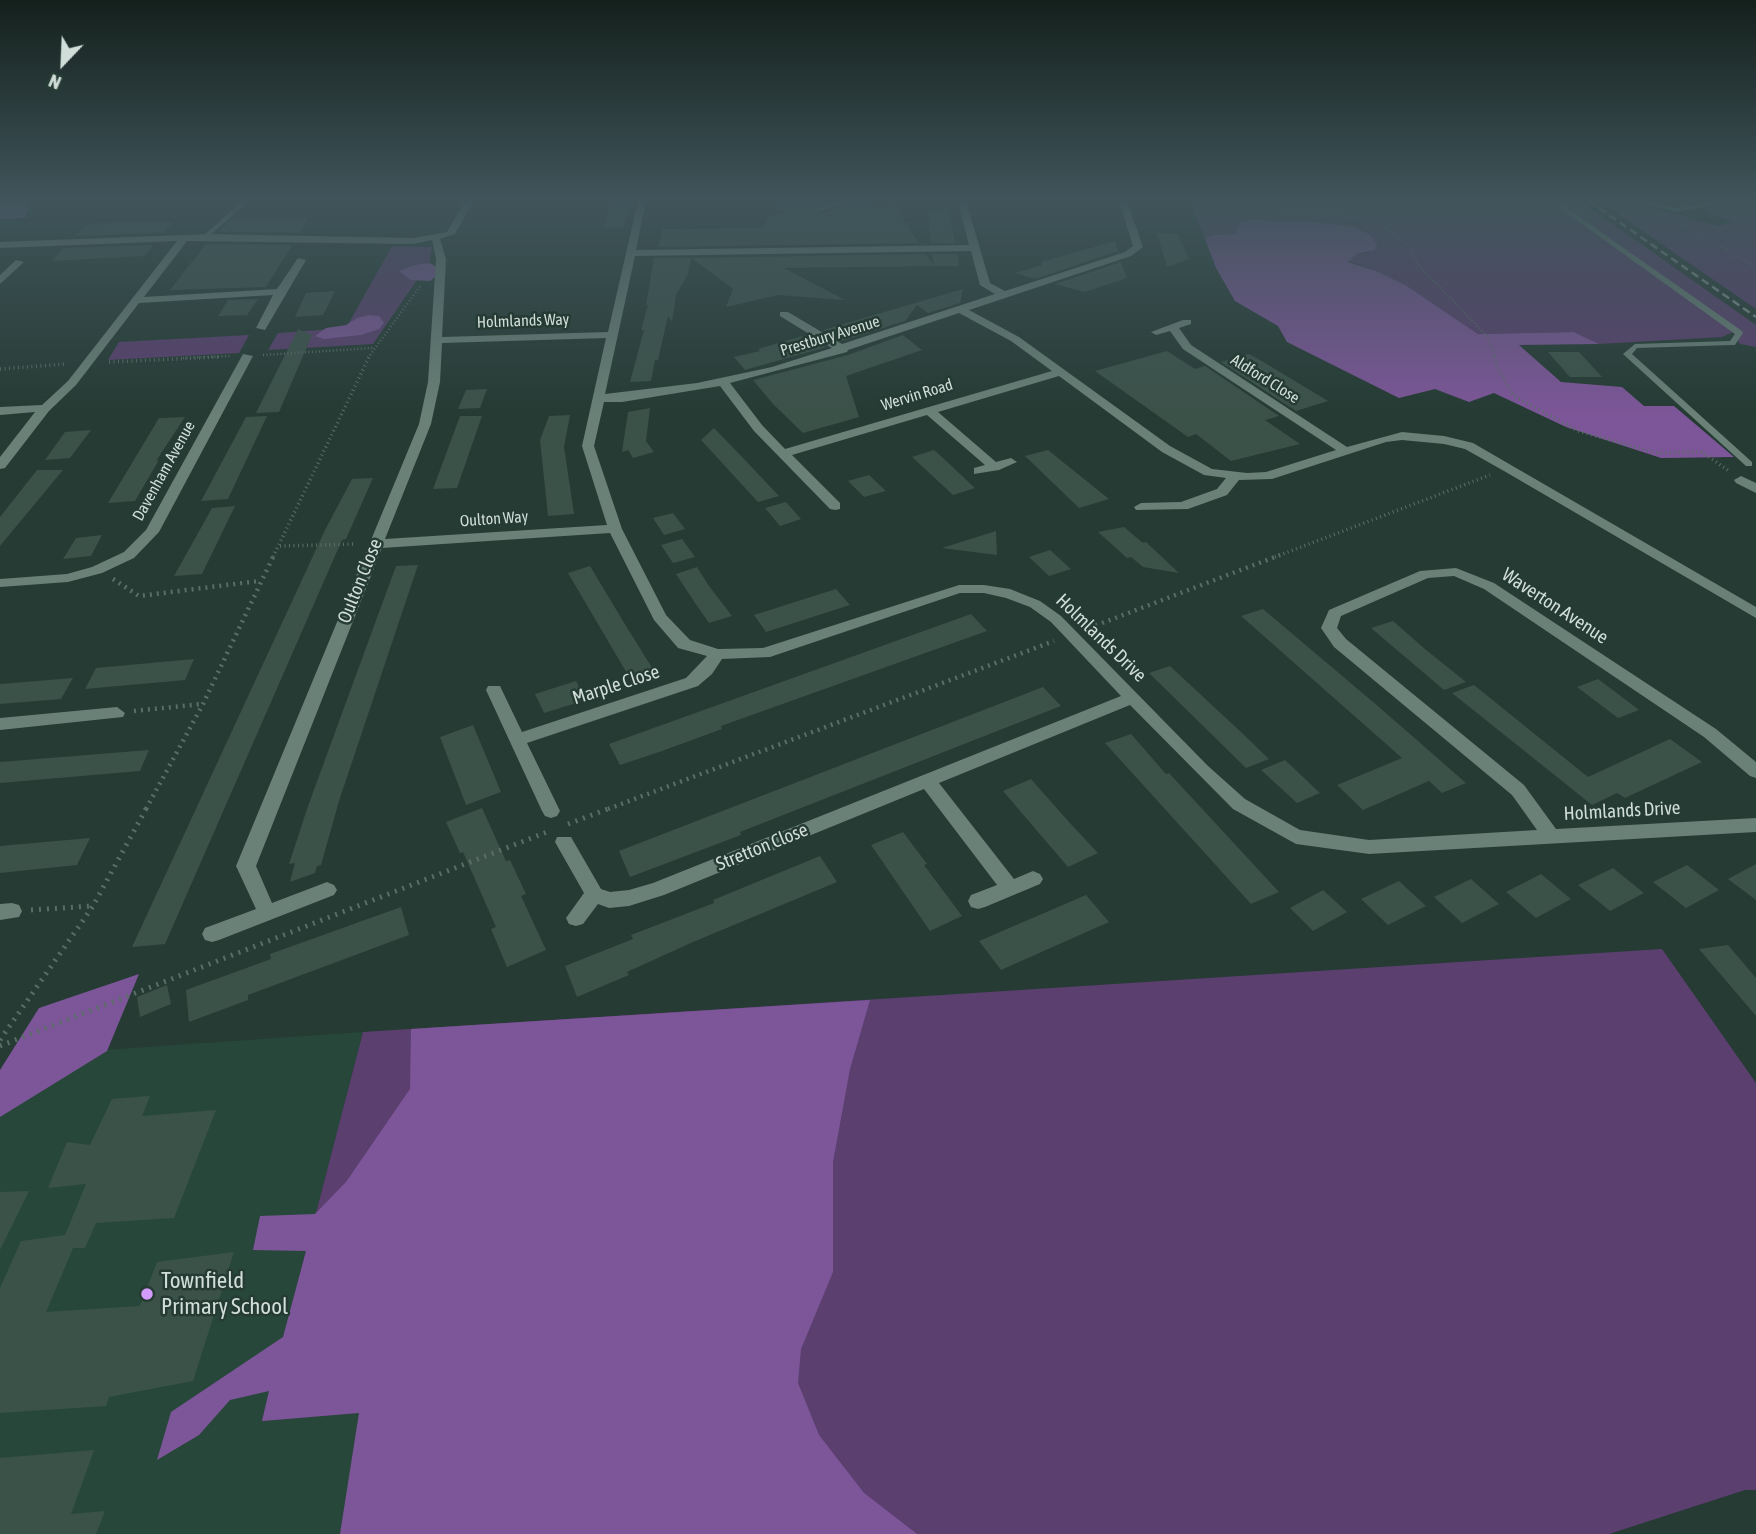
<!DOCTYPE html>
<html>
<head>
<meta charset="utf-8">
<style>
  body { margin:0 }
  #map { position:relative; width:1756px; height:1534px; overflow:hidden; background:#253b33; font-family:"Asap Condensed",sans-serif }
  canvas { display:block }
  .north { position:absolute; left:28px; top:28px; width:70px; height:70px; -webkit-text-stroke:5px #253b33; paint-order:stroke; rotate:203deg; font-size:19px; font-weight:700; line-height:28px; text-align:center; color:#d0ddd8 }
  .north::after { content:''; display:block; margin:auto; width:24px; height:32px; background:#d0ddd8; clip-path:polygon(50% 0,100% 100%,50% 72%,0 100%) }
</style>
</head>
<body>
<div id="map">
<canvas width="1756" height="1534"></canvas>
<div class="north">N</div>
</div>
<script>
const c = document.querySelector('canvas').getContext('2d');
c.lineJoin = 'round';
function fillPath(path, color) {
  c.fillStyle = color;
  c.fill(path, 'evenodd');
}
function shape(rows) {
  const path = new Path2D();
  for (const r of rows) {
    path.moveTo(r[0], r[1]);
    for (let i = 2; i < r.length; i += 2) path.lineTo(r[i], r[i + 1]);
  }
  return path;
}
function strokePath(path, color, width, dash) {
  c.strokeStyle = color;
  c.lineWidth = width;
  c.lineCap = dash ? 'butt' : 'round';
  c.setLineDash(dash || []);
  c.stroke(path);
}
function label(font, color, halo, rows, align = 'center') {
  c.font = font + ' "Asap Condensed",sans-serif';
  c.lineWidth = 5;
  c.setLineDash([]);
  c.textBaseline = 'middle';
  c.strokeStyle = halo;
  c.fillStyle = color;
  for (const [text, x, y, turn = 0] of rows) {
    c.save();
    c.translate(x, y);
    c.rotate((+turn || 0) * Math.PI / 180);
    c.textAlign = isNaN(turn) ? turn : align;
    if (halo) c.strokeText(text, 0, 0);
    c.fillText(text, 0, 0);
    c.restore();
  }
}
fillPath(shape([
  [363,1032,262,1421,403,1409,377,1534,0,1534,0,1079,17,1056]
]), '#28473b');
fillPath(shape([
  [1189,201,1549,201,1554,205,1552,201,1580,201,1756,325,1756,347,1740,344,1733,332,1722,337,1599,344,1574,332,1478,334,1407,286,1379,272,1348,261,1356,254,1370,252,1350,226,1304,221,1248,220,1240,222,1235,234,1212,235,1205,239],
  [1599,201,1631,201,1719,226,1732,222,1700,209,1740,201,1756,201,1756,309],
  [392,246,432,247,430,261,373,344,268,350,278,333,346,328],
  [249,335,239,353,108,360,119,342],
  [1662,949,1756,1083,1756,1490,1745,1490,1609,1534,377,1534,402,1409,262,1421,363,1032]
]), '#5b3f6f');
fillPath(shape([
  [0,201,32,201,25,218,0,219],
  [1248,220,1304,221,1350,226,1369,234,1377,244,1375,250,1356,254,1348,262,1379,272,1407,286,1478,334,1574,332,1599,344,1519,345,1561,382,1622,387,1644,406,1674,406,1734,457,1661,458,1566,427,1494,393,1469,402,1435,389,1399,398,1287,342,1278,326,1235,301,1216,268,1205,239,1212,235,1235,234,1240,222],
  [430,263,438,268,437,276,430,281,411,280,399,271,414,265],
  [369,315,379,316,384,323,379,329,361,335,324,339,315,336,326,328,346,325,357,318],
  [139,974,107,1051,0,1117,0,1070,39,1008],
  [870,1000,850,1069,833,1162,833,1272,801,1349,798,1383,819,1435,864,1493,917,1534,340,1534,359,1413,262,1421,269,1391,230,1400,199,1435,157,1460,171,1412,283,1337,306,1251,253,1250,260,1216,315,1214,346,1182,410,1089,411,1029]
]), '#7d5699');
fillPath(shape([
  [613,201,633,201,623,227,603,228],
  [772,201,830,201,814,207,821,214,858,201,873,201,873,207,894,205,919,243,658,247,663,229,763,228,769,215,785,213],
  [948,210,955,243,931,243,928,211],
  [235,217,277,219,308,219,299,233,218,232],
  [132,221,174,222,164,233,75,236,86,225],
  [1157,233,1178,234,1189,259,1167,267],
  [1115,241,1118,251,1035,279,1015,273,1042,265,1041,262],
  [206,244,292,245,266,287,170,290],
  [154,245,144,256,52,261,64,248],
  [926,254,934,266,784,268,845,300,778,295,726,307,733,289,692,258],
  [932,254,957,254,959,266,934,266],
  [654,258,691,258,688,274,676,295,672,322,668,316,658,360,655,360,651,381,630,382,644,330,641,330,648,305,646,305],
  [1121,262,1127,278,1085,292,1055,284],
  [963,289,960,303,928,313,917,305,905,321,842,341,823,330],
  [335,291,323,315,295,317,306,293],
  [258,299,247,315,218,316,228,300],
  [298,329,312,335,279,412,256,413],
  [806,335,826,347,745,370,734,357,760,351,758,349],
  [903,335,922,350,846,376,859,417,803,433,773,404,753,380,848,355],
  [1167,351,1195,369,1205,366,1279,416,1265,420,1300,444,1231,461,1196,434,1188,437,1095,371],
  [1548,352,1579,352,1602,377,1570,377],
  [1249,354,1260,360,1328,401,1296,411,1221,362],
  [487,389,480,408,458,409,466,390],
  [650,408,646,441,654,452,633,458,628,450,622,452,628,412],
  [570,415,564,447,574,514,548,516,540,440,549,416],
  [267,416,228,499,201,501,246,417],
  [460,416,482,416,457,488,433,489],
  [185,417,156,461,159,460,135,501,108,503,159,418],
  [714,428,745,460,779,496,758,502,701,440],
  [91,430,70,458,45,460,65,432],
  [934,450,943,458,975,488,953,495,912,457],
  [1048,450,1109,499,1079,508,1025,456],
  [37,470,63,470,0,546,0,517],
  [869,475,886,491,864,497,848,481],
  [373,478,346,539,342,540,165,944,132,947,325,530,352,479],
  [786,502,801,519,780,526,765,508],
  [235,506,202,574,174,576,212,508],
  [673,513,685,529,664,535,653,518],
  [1124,527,1143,543,1146,542,1179,573,1143,567,1131,557,1127,558,1098,532],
  [996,531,997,555,942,548],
  [102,535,91,556,63,559,76,538],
  [682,539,695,557,673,563,661,545],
  [1050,550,1071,569,1049,576,1029,557],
  [418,565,339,801,321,865,317,866,315,873,290,882,295,863,289,864,308,806,396,566],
  [590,566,623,621,659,679,635,687,568,573],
  [697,567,709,586,732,616,709,623,695,603,676,574],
  [836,589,850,605,766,632,754,615],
  [1263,609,1379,707,1466,783,1442,793,1429,781,1363,810,1337,785,1402,758,1241,616],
  [971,614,987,631,721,726,722,729,662,751,620,765,609,744],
  [1393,621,1425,649,1466,682,1444,690,1371,628],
  [194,659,185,680,85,689,96,668],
  [1170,666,1242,733,1269,759,1246,768,1149,673],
  [73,678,61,699,0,704,0,684],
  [1598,679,1618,694,1639,710,1618,718,1577,687],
  [576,681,586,700,544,713,535,694],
  [1474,685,1588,777,1670,739,1702,762,1625,798,1617,793,1592,805,1452,693],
  [1043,687,1061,706,740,832,741,835,630,877,619,851],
  [473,725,501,792,466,805,440,737],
  [1131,734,1166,774,1169,773,1279,892,1251,904,1105,743],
  [149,750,140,771,0,783,0,762],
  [1285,760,1302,776,1320,793,1297,803,1261,770],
  [1031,779,1069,822,1098,853,1068,867,1003,791],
  [482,808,506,861,510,860,526,894,521,896,546,950,507,967,491,929,496,927,463,852,460,853,446,822],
  [903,832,927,864,924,865,962,916,930,931,871,845],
  [90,838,77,865,0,873,0,846],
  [820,856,837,882,693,942,627,972,629,975,577,997,565,966,633,939,631,935,714,903,713,900],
  [1756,864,1756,900,1728,879],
  [1687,865,1719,890,1686,908,1653,882],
  [1613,868,1644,893,1610,911,1578,885],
  [1541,874,1571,899,1536,918,1506,892],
  [1471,879,1499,904,1462,923,1434,897],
  [1399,881,1426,906,1388,925,1361,899],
  [1323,890,1347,912,1313,931,1290,908],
  [1086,895,1109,922,1001,970,979,941],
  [401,907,409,935,248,995,248,1000,189,1022,186,990,271,959,270,954],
  [1728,945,1756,978,1756,1016,1699,949],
  [167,985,171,1004,140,1017,137,997],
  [150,1096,142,1116,216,1110,174,1218,96,1223,85,1248,73,1248,46,1312,140,1306,157,1262,234,1252,193,1381,109,1397,106,1406,0,1413,0,1288,21,1241,65,1235,86,1184,48,1188,67,1142,90,1145,112,1099],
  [29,1191,0,1250,0,1192],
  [94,1450,71,1514,105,1511,96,1534,0,1534,0,1458]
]), '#3b5249');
strokePath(shape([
  [1227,201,1377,221,1410,246,1418,265,1488,337,1495,358],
  [1681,224,1756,267],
  [263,355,373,348],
  [183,358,230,356],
  [368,358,421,285]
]), '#5a6e67', 2.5, [1, 2.5]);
strokePath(shape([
  [1494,357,1498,369,1514,396,1578,431,1657,453,1702,452,1729,471],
  [109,362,219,357],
  [0,369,65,364],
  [280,546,356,544],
  [273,557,369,357],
  [1275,557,1490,475]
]), '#5a6e67', 3.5, [1, 3.5]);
strokePath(shape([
  [113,579,139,596,259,581],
  [1089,628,1280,555],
  [134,711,202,704],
  [146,809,203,704,274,555],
  [608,809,1054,641]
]), '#5a6e67', 4.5, [2, 5]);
strokePath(shape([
  [568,824,613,807],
  [31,910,92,906],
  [0,1040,93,906,147,807],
  [0,1046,547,832]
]), '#5a6e67', 5, [2, 6]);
fillPath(shape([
  [242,201,248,202,206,239,202,239,202,237,242,201],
  [1550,201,1557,201,1742,331,1743,333,1735,345,1732,345,1637,348,1632,354,1752,462,1752,466,1746,466,1623,354,1635,344,1730,341,1735,334,1550,201],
  [1631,201,1643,201,1677,208,1718,201,1732,201,1677,212,1631,201]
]), '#698177');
fillPath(shape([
  [465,201,473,201,455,234,440,239,446,259,442,337,608,332,638,201,646,201,636,250,969,245,958,201,966,201,990,283,1005,291,1125,252,1133,246,1119,201,1127,201,1143,247,1131,256,969,310,1019,337,1170,446,1212,469,1247,473,1266,472,1336,450,1183,349,1170,331,1156,335,1151,332,1183,320,1191,320,1191,324,1179,328,1191,345,1347,447,1402,432,1444,436,1473,443,1756,607,1756,618,1504,471,1465,449,1444,444,1402,440,1386,442,1272,479,1239,480,1227,495,1188,509,1136,510,1134,507,1141,503,1181,502,1217,489,1226,478,1204,475,1162,452,1059,376,938,412,996,462,1011,458,1017,462,999,470,974,474,974,468,985,465,927,415,792,455,840,503,840,509,835,510,830,509,754,431,720,386,622,402,604,402,594,446,622,529,666,615,690,640,718,649,763,648,959,585,984,585,1010,589,1040,601,1061,616,1208,766,1245,799,1300,830,1369,840,1537,830,1512,795,1334,647,1321,628,1329,610,1420,571,1456,568,1494,583,1716,729,1756,762,1756,778,1750,776,1704,737,1484,589,1454,576,1428,578,1341,616,1337,628,1346,639,1524,785,1556,829,1756,818,1756,832,1369,854,1296,844,1233,809,1130,705,939,783,1014,879,1033,871,1040,874,1043,879,1040,884,985,907,978,909,971,907,968,901,971,895,997,885,924,789,664,895,629,906,609,908,598,904,583,924,576,926,569,924,566,918,584,893,555,842,557,837,571,837,601,889,610,892,629,890,653,883,1121,696,1051,622,1030,607,1006,598,984,593,960,593,770,657,722,659,712,674,698,686,527,743,560,811,557,816,551,818,545,816,542,811,486,690,488,686,500,686,522,732,686,678,707,656,678,648,654,620,610,533,382,548,256,866,272,903,327,882,334,885,337,890,334,895,219,940,212,942,205,940,202,934,205,928,256,909,236,866,419,424,428,382,436,259,432,240,413,244,187,241,144,297,277,289,298,258,306,260,265,330,256,328,273,295,139,303,76,385,49,411,5,468,0,469,0,457,35,412,0,415,0,407,42,405,68,381,177,241,0,248,0,242,209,234,413,238,447,232,465,201],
  [971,251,980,285,995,294,842,344,788,312,780,312,780,316,832,348,772,367,697,383,605,394,635,256,971,251],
  [959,313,1011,341,1052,371,785,449,762,425,730,383,847,352,848,350,959,313],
  [606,338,582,446,607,525,385,539,431,424,440,382,442,343,606,338],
  [839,201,855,201,820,211,816,208,839,201],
  [16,260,24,262,0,284,0,275,16,260],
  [243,354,253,356,159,532,134,558,102,573,68,582,0,587,0,579,67,574,92,567,124,552,146,530,243,354],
  [1741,476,1756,483,1756,493,1736,483,1734,480,1741,476],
  [117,707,125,713,123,717,0,730,0,718,117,707],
  [12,903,19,905,22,911,19,917,0,920,0,904,12,903]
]), '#698177');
strokePath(shape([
  [1589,201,1756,317]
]), '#81928c', 2.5, [8, 4.5]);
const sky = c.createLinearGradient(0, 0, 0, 416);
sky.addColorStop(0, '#14201c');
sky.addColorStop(0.48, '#40555b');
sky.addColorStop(1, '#40555b00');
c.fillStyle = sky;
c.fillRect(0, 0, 1756, 416);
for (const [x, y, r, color] of [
  [147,1294,7,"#d39cfc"]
]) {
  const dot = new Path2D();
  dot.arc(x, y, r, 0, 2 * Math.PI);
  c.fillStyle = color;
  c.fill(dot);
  strokePath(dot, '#253b33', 2.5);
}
label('16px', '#d0ddd8', '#253b33', [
  ["Holmlands Way",523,321,-2],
  ["Prestbury Avenue",830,336,-17],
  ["Aldford Close",1265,379,32],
  ["Wervin Road",917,395,-17],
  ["Davenham Avenue",164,471,-61],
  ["Oulton Way",494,519,-4]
]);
label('19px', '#d0ddd8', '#253b33', [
  ["Oulton Close",360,581,-68],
  ["Waverton Avenue",1555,606,33],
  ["Holmlands Drive",1101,638,44],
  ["Marple Close",616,685,-18],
  ["Holmlands Drive",1622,811,-3],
  ["Stretton Close",762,847,-22]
]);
label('23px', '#d0ddd8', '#253b33', [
  ["Townfield",161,1281],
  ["Primary School",161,1307]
], 'left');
</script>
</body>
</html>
